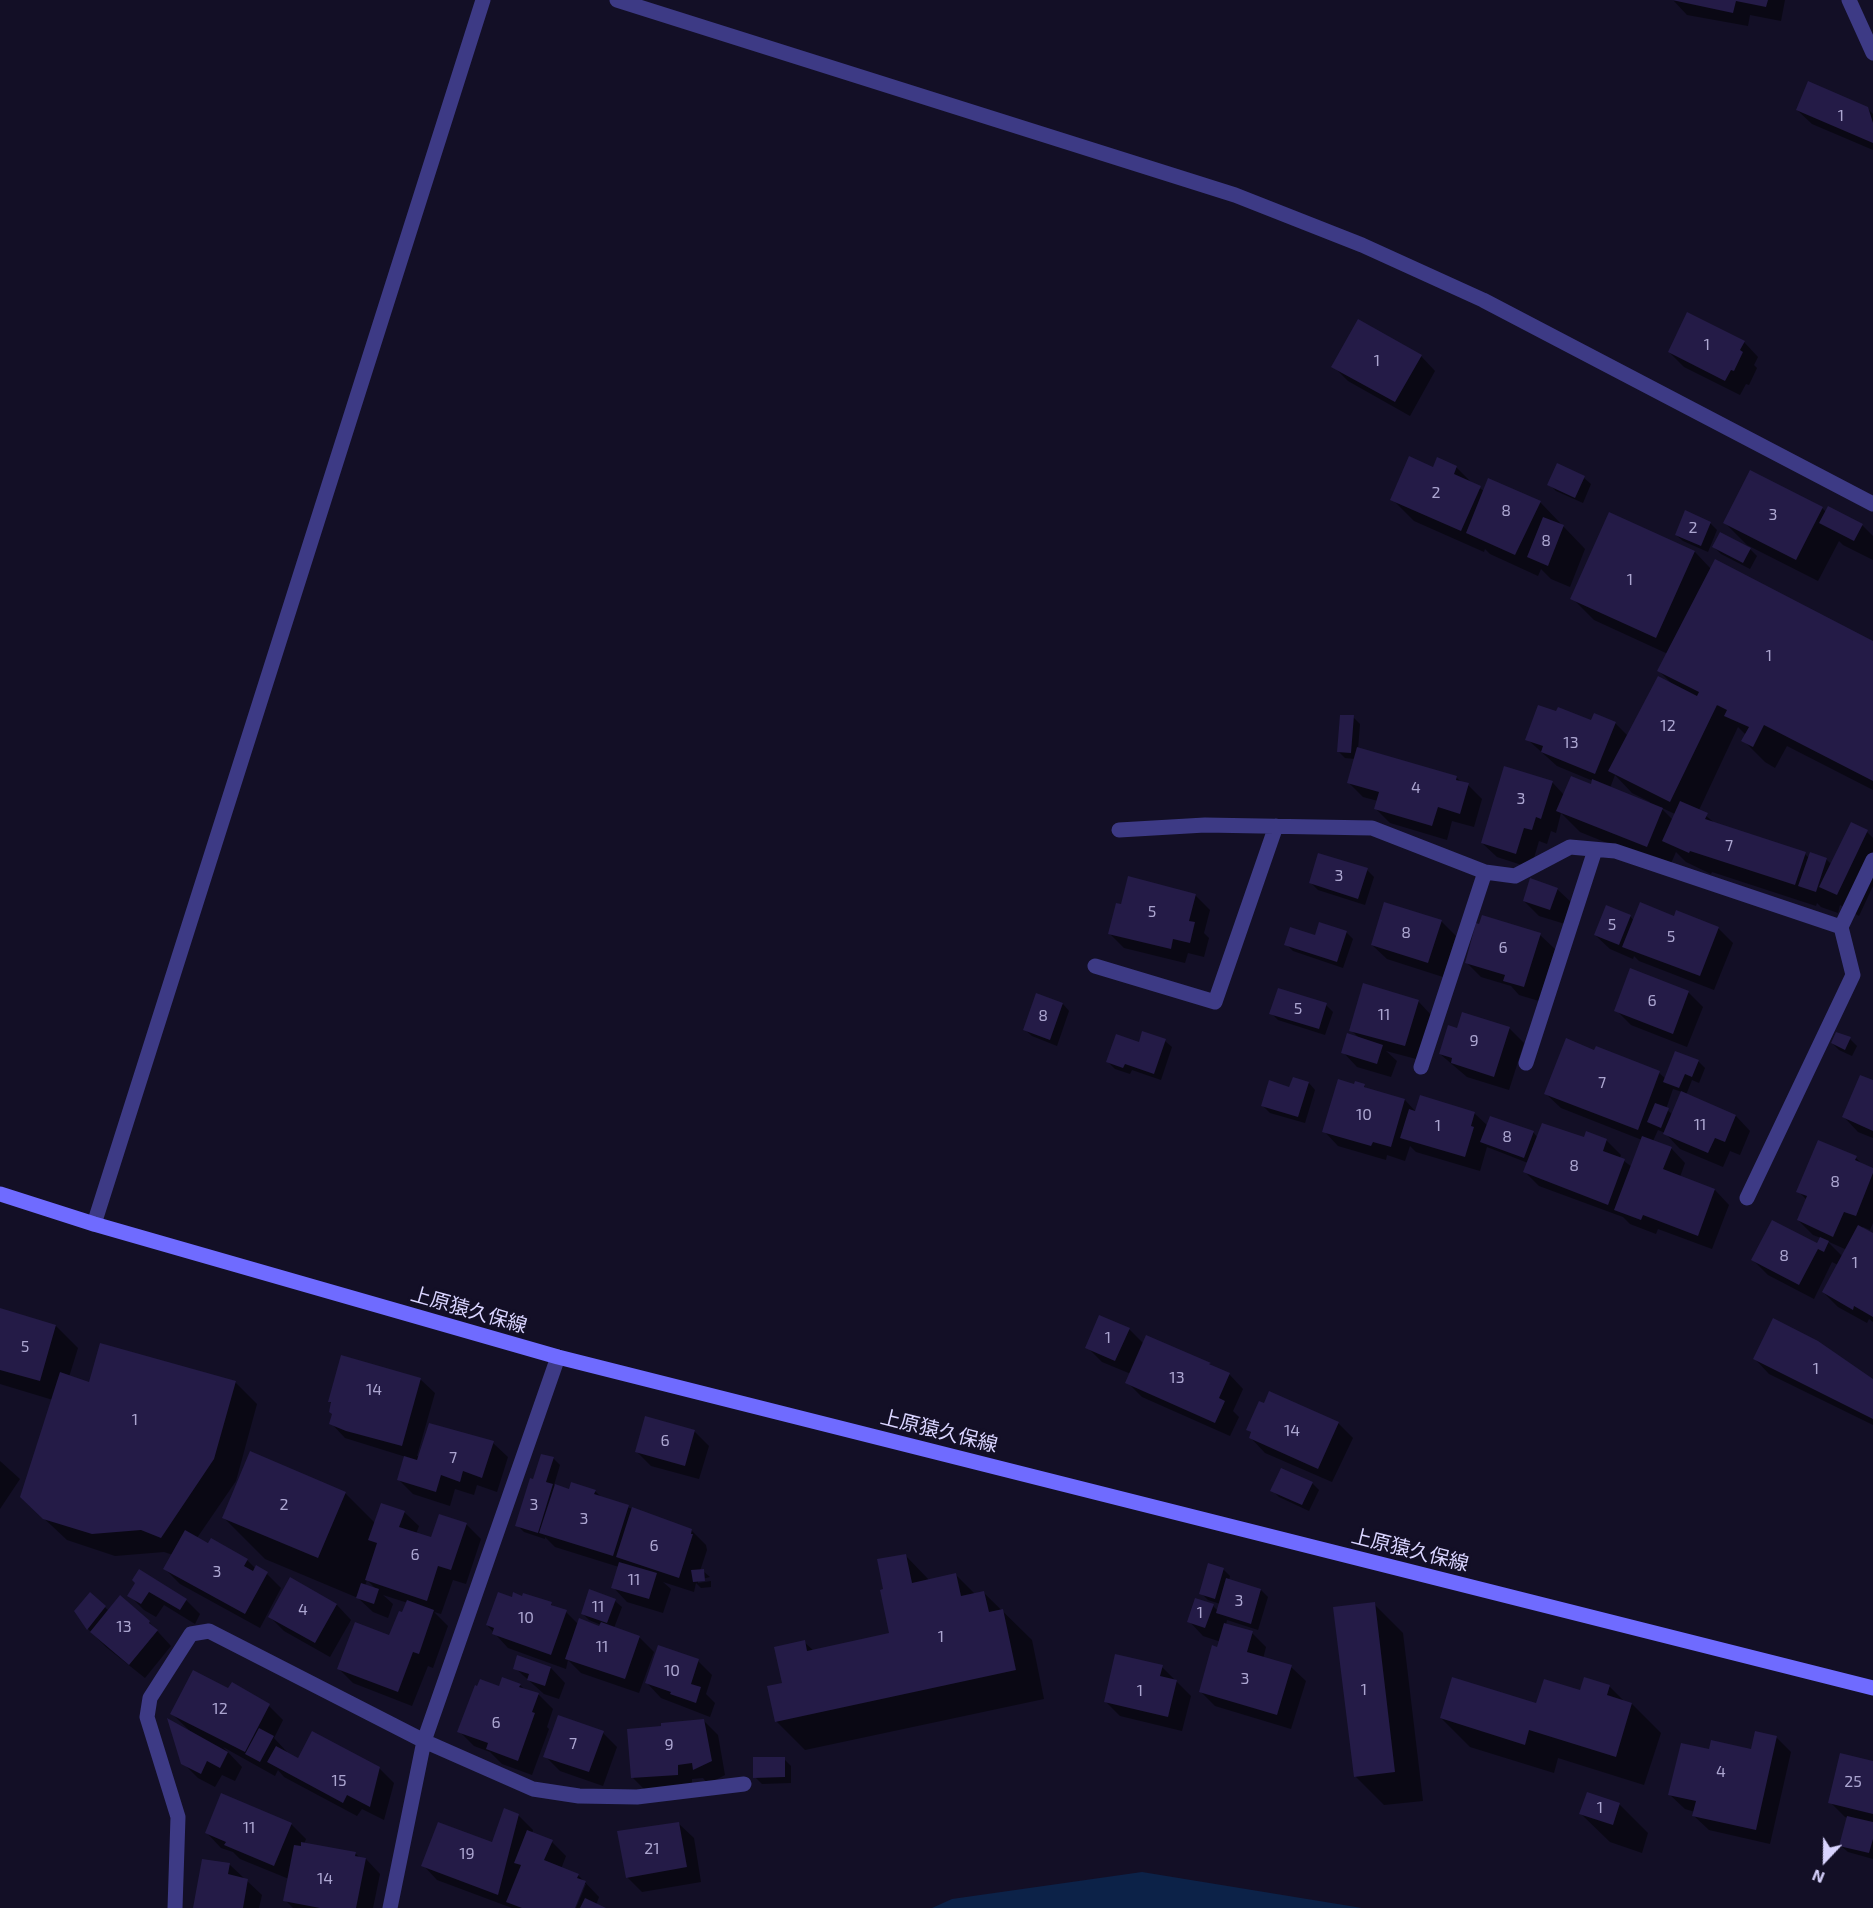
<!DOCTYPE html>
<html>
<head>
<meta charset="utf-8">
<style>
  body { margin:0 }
  #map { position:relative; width:1873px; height:1908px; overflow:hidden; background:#130f26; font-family:"Exo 2",sans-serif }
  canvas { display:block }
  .north { position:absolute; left:1795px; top:1830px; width:60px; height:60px; -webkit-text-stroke:4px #130f26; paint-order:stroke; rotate:202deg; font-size:16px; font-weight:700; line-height:24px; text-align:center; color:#d9d4ff }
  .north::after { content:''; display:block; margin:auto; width:21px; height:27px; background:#d9d4ff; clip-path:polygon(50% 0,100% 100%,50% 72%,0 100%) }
</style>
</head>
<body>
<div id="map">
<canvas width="1873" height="1908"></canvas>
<div class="north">N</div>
</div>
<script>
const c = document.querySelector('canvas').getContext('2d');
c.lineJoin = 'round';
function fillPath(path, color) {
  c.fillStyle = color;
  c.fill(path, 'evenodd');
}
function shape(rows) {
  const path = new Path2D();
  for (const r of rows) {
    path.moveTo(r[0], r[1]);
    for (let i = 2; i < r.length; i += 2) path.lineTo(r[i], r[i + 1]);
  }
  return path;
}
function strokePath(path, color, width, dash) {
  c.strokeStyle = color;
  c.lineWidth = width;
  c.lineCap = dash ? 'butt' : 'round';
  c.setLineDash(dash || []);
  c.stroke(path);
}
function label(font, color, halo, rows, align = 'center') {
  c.font = font + ' "Exo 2","Noto Sans JP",sans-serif';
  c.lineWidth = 6;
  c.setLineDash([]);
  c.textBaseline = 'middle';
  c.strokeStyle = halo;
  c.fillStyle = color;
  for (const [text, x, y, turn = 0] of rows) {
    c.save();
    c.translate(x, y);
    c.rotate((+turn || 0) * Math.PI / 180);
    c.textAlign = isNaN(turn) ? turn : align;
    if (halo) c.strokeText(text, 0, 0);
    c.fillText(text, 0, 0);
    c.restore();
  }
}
fillPath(shape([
  [1142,1872,1362,1908,932,1908,952,1899]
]), '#0c2248');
fillPath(shape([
  [1673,0,1785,0,1781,21,1750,15,1748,26,1687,15],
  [1867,108,1873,114,1873,150,1812,124,1797,110],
  [1744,342,1758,357,1754,365,1757,368,1749,385,1746,384,1740,395,1684,367,1669,352],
  [1421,356,1435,371,1410,416,1348,381,1333,366],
  [1558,465,1584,478,1591,484,1583,503,1556,491,1549,484],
  [1456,467,1473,484,1484,491,1540,502,1585,549,1570,587,1551,579,1541,569,1538,576,1490,554,1485,549,1484,552,1414,521,1392,499,1434,469],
  [1751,472,1822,508,1827,513,1862,525,1873,536,1873,560,1843,545,1839,541,1818,581,1747,545,1725,523],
  [1610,514,1695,552,1711,569,1873,642,1873,790,1787,746,1775,768,1765,762,1743,740,1746,735,1738,727,1699,810,1717,825,1805,854,1809,858,1826,859,1832,865,1867,832,1873,838,1873,886,1859,916,1840,905,1838,913,1821,907,1817,903,1816,906,1712,872,1711,874,1686,862,1676,852,1669,868,1580,832,1561,813,1556,833,1551,831,1547,844,1539,841,1531,868,1497,857,1482,843,1552,782,1564,795,1591,786,1593,781,1557,766,1527,739,1591,722,1615,723,1628,736,1673,685,1659,671,1668,654,1594,620,1572,598],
  [1615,775,1632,793,1650,802,1649,804,1610,788],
  [1660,807,1675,814,1673,820],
  [1710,523,1717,530,1708,552,1683,541,1676,535],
  [1714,547,1750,549,1757,556,1750,569,1721,554],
  [1353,717,1360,724,1358,749,1456,777,1462,783,1468,785,1482,799,1474,827,1452,821,1447,840,1390,823,1375,808,1378,801,1363,797,1348,782,1355,759,1345,758,1338,751],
  [1319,854,1367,870,1374,877,1365,905,1318,890,1311,883],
  [1557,889,1572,903,1565,924,1539,916,1524,901],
  [1195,895,1210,910,1204,933,1209,938,1204,957,1188,953,1185,963,1124,948,1109,933,1122,906],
  [1630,916,1634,921,1675,918,1718,928,1733,943,1714,990,1639,961,1634,956,1633,959,1610,949,1595,935],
  [1441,921,1456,936,1443,977,1387,959,1372,945],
  [1346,932,1353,939,1343,968,1293,951,1286,944],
  [1540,935,1555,949,1539,1001,1519,995,1511,986,1481,977,1466,962],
  [1688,992,1703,1007,1687,1047,1631,1025,1616,1010],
  [1418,1001,1432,1016,1420,1060,1386,1051,1397,1061,1391,1077,1357,1067,1343,1052,1360,1039,1351,1030],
  [1063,1004,1069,1011,1057,1046,1032,1036,1025,1030],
  [1326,1005,1333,1012,1325,1035,1278,1020,1271,1013],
  [1509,1028,1524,1043,1509,1090,1467,1077,1440,1054,1458,1030],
  [1850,1039,1857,1046,1852,1056,1839,1050,1832,1043],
  [1165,1041,1172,1047,1161,1080,1132,1070,1130,1074,1115,1069,1108,1062,1140,1044],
  [1595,1052,1659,1073,1666,1079,1698,1061,1705,1068,1699,1083,1692,1080,1686,1095,1736,1116,1750,1131,1740,1155,1730,1151,1723,1167,1680,1149,1665,1133,1658,1130,1653,1141,1671,1148,1685,1163,1680,1177,1715,1190,1729,1205,1712,1249,1658,1229,1656,1234,1630,1224,1623,1217,1539,1186,1525,1172,1528,1163,1487,1147,1480,1171,1416,1152,1410,1146,1405,1161,1387,1155,1386,1160,1338,1146,1324,1131,1355,1086,1364,1086,1368,1090,1405,1100,1416,1112,1474,1113,1488,1126,1533,1132,1538,1138,1606,1140,1621,1155,1620,1158,1632,1167,1642,1140,1561,1108,1546,1094],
  [1673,1089,1682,1092,1673,1115,1666,1109],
  [1873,1082,1873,1138,1858,1132,1844,1117],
  [1309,1083,1315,1090,1305,1123,1270,1113,1263,1106,1290,1089],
  [1856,1158,1863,1165,1873,1169,1873,1223,1870,1230,1863,1227,1862,1229,1873,1235,1873,1322,1869,1319,1867,1323,1838,1307,1823,1292,1838,1265,1832,1262,1814,1299,1768,1275,1753,1260,1818,1245,1821,1238,1813,1235,1798,1220,1807,1200,1798,1191],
  [1827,1241,1847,1250,1843,1257],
  [0,1310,56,1326,78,1348,69,1377,90,1384,235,1382,257,1404,236,1481,197,1538,247,1560,256,1569,267,1574,281,1588,260,1628,180,1584,165,1569,173,1555,164,1552,115,1556,67,1540,21,1497,53,1400,0,1384],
  [1129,1329,1144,1344,1147,1337,1210,1364,1214,1368,1229,1374,1243,1389,1233,1411,1239,1417,1230,1436,1142,1397,1127,1382,1131,1374,1102,1362,1087,1347],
  [1755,1359,1873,1381,1873,1425,1769,1374],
  [420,1379,435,1393,417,1456,493,1443,508,1457,497,1492,477,1485,474,1495,455,1489,450,1506,413,1494,399,1480,406,1457,345,1438,331,1423,333,1415,332,1404,329,1401],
  [1338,1423,1353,1438,1332,1482,1265,1453,1251,1438,1252,1434,1248,1429],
  [694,1431,709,1446,699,1479,651,1466,637,1452],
  [553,1458,560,1465,554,1485,570,1491,595,1491,602,1498,691,1530,706,1545,707,1550,700,1571,703,1571,710,1577,698,1580,698,1583,711,1581,711,1587,701,1588,696,1583,694,1592,663,1582,671,1589,663,1613,627,1602,613,1587,619,1567,555,1547,545,1537,545,1539,524,1532,517,1525,534,1481],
  [0,1461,20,1479,0,1509],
  [1312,1483,1319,1490,1309,1511,1279,1497,1272,1490],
  [345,1493,375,1523,404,1512,419,1526,416,1534,432,1539,466,1524,481,1539,466,1584,453,1580,441,1614,434,1612,448,1626,433,1668,428,1666,412,1706,353,1683,339,1669,390,1637,408,1603,383,1595,393,1604,388,1618,373,1612,358,1598,265,1559,224,1518],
  [367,1580,376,1589,365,1586],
  [905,1555,930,1581,956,1575,975,1594,984,1593,1032,1640,1044,1699,805,1750,776,1721,784,1685,804,1642,814,1651,891,1635],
  [1223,1569,1230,1576,1229,1580,1261,1590,1268,1597,1258,1630,1227,1620,1226,1625,1252,1633,1266,1647,1263,1659,1291,1667,1306,1681,1291,1729,1215,1706,1200,1691,1221,1642,1203,1636,1189,1621,1213,1606,1218,1611,1220,1604,1208,1600,1201,1593],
  [290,1579,337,1605,351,1620,330,1657,284,1631,269,1616],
  [137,1583,186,1600,200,1614,195,1624,164,1605,156,1617,144,1610,129,1595],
  [90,1594,109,1611,120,1598,149,1622,171,1646,145,1678,106,1647,88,1629,76,1611],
  [513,1599,551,1604,556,1609,566,1612,578,1624,600,1627,601,1625,589,1620,582,1613,615,1601,622,1607,614,1628,639,1637,654,1652,639,1693,581,1673,568,1660,566,1669,508,1648,487,1625],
  [1374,1604,1403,1633,1423,1801,1384,1805,1355,1776],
  [698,1661,712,1675,706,1694,715,1703,710,1717,661,1698,647,1683],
  [1162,1667,1191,1696,1182,1731,1120,1716,1105,1701],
  [515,1668,551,1668,565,1683,559,1699,544,1694],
  [1585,1679,1610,1687,1625,1702,1632,1704,1661,1733,1644,1785,1558,1758,1554,1773,1470,1747,1441,1718,1537,1704,1581,1692],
  [520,1685,525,1690,539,1695,553,1709,547,1727,549,1729,532,1775,502,1764,490,1752,474,1746,459,1731,500,1688],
  [228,1690,269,1706,283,1720,274,1738,287,1752,287,1754,298,1760,379,1768,394,1783,384,1820,362,1809,357,1816,284,1777,278,1770,275,1776,223,1747,242,1767,235,1781,222,1775,215,1787,198,1778,183,1763,190,1731,172,1714],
  [704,1721,718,1735,725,1775,708,1784,703,1778,692,1779,692,1789,647,1792,633,1778],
  [603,1733,617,1747,603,1786,560,1771,545,1756],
  [1776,1737,1791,1752,1770,1844,1709,1830,1694,1816,1695,1812,1685,1809,1670,1795,1710,1751,1752,1750],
  [784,1759,791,1766,791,1783,762,1784,755,1777],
  [1873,1763,1873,1859,1848,1852,1841,1846,1848,1818,1845,1817,1830,1802],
  [1619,1804,1648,1833,1642,1853,1610,1842,1581,1814],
  [518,1815,533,1830,532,1834,552,1842,566,1856,561,1869,578,1875,599,1897,596,1905,603,1908,576,1908,586,1884,583,1884,573,1908,512,1908,437,1880,423,1865,493,1844],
  [291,1824,306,1839,304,1844,356,1854,360,1858,366,1859,380,1874,373,1908,293,1908,285,1900,289,1879,240,1859,233,1852,221,1848,207,1833],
  [679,1824,694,1838,701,1882,642,1892,627,1877],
  [203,1860,230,1865,262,1895,259,1908,195,1908]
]), '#0007');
fillPath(shape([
  [1672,0,1768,0,1766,7,1736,1,1733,13],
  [1808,81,1868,107,1873,123,1873,143,1796,110],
  [1687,312,1745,341,1740,350,1743,352,1734,371,1731,370,1725,381,1668,352],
  [1358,319,1422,355,1395,402,1331,367],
  [1409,456,1433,467,1437,457,1457,466,1454,474,1481,486,1461,531,1390,500],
  [1557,463,1585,476,1575,498,1547,485],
  [1750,470,1823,507,1796,560,1723,523],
  [1488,478,1541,501,1515,555,1466,533],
  [1828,506,1863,524,1854,541,1819,523],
  [1685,510,1711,522,1701,546,1675,535],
  [1609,512,1695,551,1656,638,1570,599],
  [1543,517,1564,525,1548,566,1527,557],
  [1720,532,1751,548,1743,563,1712,547],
  [1715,559,1873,641,1873,781,1764,725,1753,747,1741,741,1749,727,1724,716,1727,710,1707,700,1717,705,1670,802,1608,771,1658,676,1697,696,1699,692,1657,671],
  [1538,705,1556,711,1558,707,1591,720,1594,713,1616,722,1595,774,1541,752,1543,746,1525,740],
  [1340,715,1354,715,1351,753,1337,752],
  [1357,747,1457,776,1456,780,1469,783,1460,814,1438,807,1432,826,1374,809,1379,792,1347,783],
  [1504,766,1553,781,1541,819,1536,817,1532,830,1524,828,1516,854,1481,843],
  [1571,776,1591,784,1592,779,1663,808,1647,847,1556,811],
  [1680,801,1708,813,1705,819,1806,852,1795,885,1690,851,1689,853,1662,841],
  [1851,822,1868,830,1837,895,1819,887],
  [1810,852,1827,858,1816,892,1798,886],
  [1318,853,1368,868,1358,899,1309,883],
  [1128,876,1196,894,1189,921,1195,922,1190,943,1173,939,1171,949,1108,934,1116,903,1121,904],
  [1530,878,1558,888,1550,910,1523,901],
  [1384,902,1442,920,1428,963,1371,945],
  [1640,902,1674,916,1676,910,1719,927,1700,976,1622,947],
  [1606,905,1631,915,1619,945,1594,935],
  [1482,915,1541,933,1524,987,1503,981,1505,975,1465,963,1476,923,1479,924],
  [1319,922,1347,931,1337,962,1284,945,1290,927,1315,935],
  [1630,968,1689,991,1673,1034,1614,1011],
  [1363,983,1419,1000,1405,1046,1349,1031],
  [1278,988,1327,1003,1319,1029,1269,1014],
  [1036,993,1063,1003,1050,1040,1023,1030],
  [1462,1012,1510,1027,1494,1077,1451,1063,1452,1058,1439,1054,1448,1025,1457,1028],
  [1142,1031,1166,1039,1154,1074,1125,1064,1123,1068,1106,1062,1116,1034,1139,1042],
  [1836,1032,1851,1037,1845,1050,1831,1043],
  [1347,1033,1383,1045,1377,1064,1341,1053],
  [1566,1038,1594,1050,1596,1046,1660,1071,1638,1130,1544,1094],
  [1675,1051,1699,1060,1692,1077,1685,1074,1679,1088,1663,1082],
  [1860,1075,1873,1080,1873,1131,1842,1117],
  [1293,1077,1309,1082,1298,1117,1261,1106,1269,1080,1289,1087],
  [1338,1079,1354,1084,1355,1081,1365,1084,1364,1087,1405,1099,1391,1147,1373,1142,1371,1146,1322,1132],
  [1681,1091,1736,1115,1725,1142,1715,1138,1708,1153,1663,1134],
  [1420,1095,1475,1112,1471,1126,1474,1127,1465,1157,1400,1138,1409,1109,1415,1111],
  [1655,1103,1669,1108,1661,1128,1647,1122],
  [1490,1116,1534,1131,1524,1158,1480,1142],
  [1542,1123,1584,1137,1586,1131,1607,1139,1603,1151,1625,1159,1608,1205,1523,1172],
  [1642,1136,1672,1147,1663,1169,1715,1189,1698,1236,1643,1215,1641,1220,1614,1210],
  [1818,1140,1857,1156,1855,1160,1873,1168,1873,1173,1856,1216,1844,1212,1833,1237,1797,1220,1807,1196,1796,1192],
  [1772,1220,1817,1243,1820,1237,1829,1241,1824,1252,1818,1249,1799,1285,1751,1260],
  [1858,1225,1873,1233,1873,1317,1854,1306,1853,1310,1822,1292],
  [0,1308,56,1325,40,1381,0,1370],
  [1099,1315,1130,1328,1115,1361,1085,1348],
  [1773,1318,1818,1341,1873,1379,1873,1419,1753,1359],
  [1146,1335,1211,1363,1209,1364,1230,1373,1219,1398,1225,1401,1215,1423,1125,1383],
  [100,1343,236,1381,214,1459,161,1538,141,1530,92,1534,43,1519,20,1497,60,1372,89,1382],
  [341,1355,421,1378,402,1446,346,1431,329,1424,332,1414,329,1412,331,1402,328,1402],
  [1269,1391,1339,1422,1318,1469,1249,1438,1251,1432,1246,1430,1259,1401,1264,1403],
  [645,1416,695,1430,685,1466,635,1452],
  [429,1423,494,1441,482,1478,463,1471,460,1482,441,1475,436,1492,397,1480,404,1456,417,1460],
  [250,1451,346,1492,318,1558,222,1518],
  [541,1454,554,1457,546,1482,553,1484,538,1533,515,1526,530,1478,533,1479],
  [1281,1468,1313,1482,1302,1505,1270,1491],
  [571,1482,596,1490,594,1494,629,1505,613,1556,539,1533,555,1484,569,1489],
  [381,1503,405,1511,399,1527,431,1537,439,1514,467,1523,451,1570,438,1566,427,1601,365,1580,377,1543,368,1540],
  [632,1507,692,1529,691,1534,693,1534,679,1578,616,1557],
  [185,1530,208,1543,211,1538,248,1559,244,1566,253,1571,256,1565,268,1572,245,1614,163,1569],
  [906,1554,912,1583,956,1573,961,1596,984,1591,989,1612,1003,1609,1016,1670,775,1722,767,1686,782,1683,774,1647,805,1640,807,1651,889,1633,880,1590,883,1589,877,1559],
  [619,1562,657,1573,649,1599,611,1588],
  [1208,1563,1224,1568,1215,1599,1199,1594],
  [139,1569,187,1599,180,1610,149,1592,141,1604,127,1596,135,1583,132,1580],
  [704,1569,705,1581,693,1582,691,1570],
  [290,1577,337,1604,315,1643,268,1617],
  [1226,1578,1261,1589,1251,1624,1216,1613],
  [361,1583,379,1589,374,1604,356,1598],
  [589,1589,616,1599,607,1623,581,1614],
  [90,1592,106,1606,87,1630,74,1611],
  [498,1592,512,1597,513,1592,522,1596,523,1593,552,1602,551,1605,567,1610,551,1655,492,1634,494,1628,486,1625],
  [120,1595,150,1621,149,1623,158,1630,129,1665,90,1632],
  [1195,1598,1214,1604,1205,1628,1187,1622],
  [407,1600,434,1610,419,1654,413,1652,398,1692,337,1669,355,1622,389,1635,399,1611,402,1612],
  [1375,1602,1395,1772,1354,1777,1333,1607],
  [579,1618,599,1626,601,1622,640,1636,625,1679,565,1659],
  [1224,1623,1253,1631,1247,1652,1292,1665,1277,1715,1199,1692,1212,1645,1217,1647],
  [658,1645,699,1659,691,1684,701,1687,696,1703,670,1694,671,1692,645,1683],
  [1115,1654,1163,1665,1160,1676,1177,1680,1168,1717,1104,1702],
  [517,1655,551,1667,545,1686,527,1680,529,1674,513,1669],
  [193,1670,228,1688,232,1682,270,1704,245,1752,170,1714],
  [502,1677,521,1684,519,1687,539,1693,532,1712,535,1713,518,1761,486,1749,488,1743,457,1732,475,1685,477,1686,480,1679,499,1686],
  [1452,1677,1536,1703,1544,1679,1580,1690,1584,1677,1610,1685,1607,1695,1632,1703,1616,1757,1529,1730,1525,1745,1440,1718],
  [558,1715,604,1731,589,1772,543,1757],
  [167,1718,228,1752,220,1768,207,1761,201,1774,181,1764],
  [704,1719,712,1761,693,1770,692,1763,678,1765,678,1775,631,1778,627,1729,661,1726,661,1723],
  [259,1728,274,1736,260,1762,245,1754],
  [312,1731,380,1767,370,1807,347,1795,343,1803,267,1762,276,1746,298,1758],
  [1755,1731,1777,1736,1756,1830,1692,1816,1696,1801,1668,1795,1681,1743,1709,1749,1711,1740,1751,1749],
  [1840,1753,1873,1761,1873,1814,1828,1803],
  [753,1757,785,1757,785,1777,753,1778],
  [1587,1792,1620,1803,1613,1825,1579,1814],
  [221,1793,292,1823,274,1866,224,1845,226,1842,205,1833],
  [504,1808,519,1814,498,1895,421,1866,438,1822,492,1842],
  [1847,1816,1873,1822,1873,1839,1869,1853,1839,1846],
  [679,1822,687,1867,626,1878,617,1831],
  [527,1830,553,1840,544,1860,579,1874,577,1878,586,1881,575,1908,522,1908,506,1902,521,1865,514,1863],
  [301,1842,356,1852,355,1856,366,1858,356,1908,320,1908,283,1901,294,1845,301,1846],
  [202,1859,230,1863,228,1874,248,1879,243,1908,193,1908],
  [585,1898,606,1908,580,1908]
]), '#241b47');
strokePath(shape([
  [1849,0,1873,53],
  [1119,830,1205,825,1372,828,1485,872,1515,876,1570,847,1615,851,1841,927,1873,860],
  [1095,966,1215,1002,1276,826],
  [1526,1063,1595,850],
  [1421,1067,1485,872],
  [1747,1198,1853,975,1841,927],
  [94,1224,483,0],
  [175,1908,178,1817,147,1717,150,1698,191,1634,209,1631,424,1741,533,1789,579,1796,637,1797,744,1784],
  [390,1908,424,1741,558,1357]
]), '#3d3a85', 15);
strokePath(shape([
  [617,0,1235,195,1362,245,1483,300,1873,504]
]), '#3d3a85', 15);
strokePath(shape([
  [0,1194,94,1224,558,1357,1873,1688]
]), '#6f6bff', 15);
label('16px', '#aca6d1', null, [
  ["1",1841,116],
  ["1",1707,345],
  ["1",1377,361],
  ["2",1436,493],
  ["8",1506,511],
  ["3",1773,515],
  ["2",1693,528],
  ["8",1546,541],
  ["1",1630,580],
  ["1",1769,656],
  ["12",1668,726],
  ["13",1571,743],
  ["4",1416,788],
  ["3",1521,799],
  ["7",1729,846],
  ["3",1339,876],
  ["5",1152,912],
  ["5",1612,925],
  ["8",1406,933],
  ["5",1671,937],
  ["6",1503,948],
  ["6",1652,1001],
  ["5",1298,1009],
  ["11",1384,1015],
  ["8",1043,1016],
  ["9",1474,1041],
  ["7",1602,1083],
  ["10",1364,1115],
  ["11",1700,1125],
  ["1",1438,1126],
  ["8",1507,1137],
  ["8",1574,1166],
  ["8",1835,1182],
  ["8",1784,1256],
  ["1",1855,1263],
  ["1",1108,1338],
  ["5",25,1347],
  ["1",1816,1369],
  ["13",1177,1378],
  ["14",374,1390],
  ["1",135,1420],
  ["14",1292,1431],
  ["6",665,1441],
  ["7",453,1458],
  ["2",284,1505],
  ["3",534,1505],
  ["3",584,1519],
  ["6",654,1546],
  ["6",415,1555],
  ["3",217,1572],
  ["11",634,1580],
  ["3",1239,1601],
  ["11",598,1607],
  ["4",303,1610],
  ["1",1200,1613],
  ["10",526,1618],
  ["13",124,1627],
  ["1",941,1637],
  ["11",602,1647],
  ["10",672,1671],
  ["3",1245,1679],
  ["1",1364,1690],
  ["1",1140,1691],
  ["12",220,1709],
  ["6",496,1723],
  ["7",573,1744],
  ["9",669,1745],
  ["4",1721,1772],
  ["15",339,1781],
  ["25",1853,1782],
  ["1",1600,1808],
  ["11",249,1828],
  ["21",652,1849],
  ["19",467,1854],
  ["14",325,1879]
]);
label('20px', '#d9d4ff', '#130f26', [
  ["上原猿久保線",469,1310,16],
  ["上原猿久保線",939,1431,14],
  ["上原猿久保線",1410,1550,14]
]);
</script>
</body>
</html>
